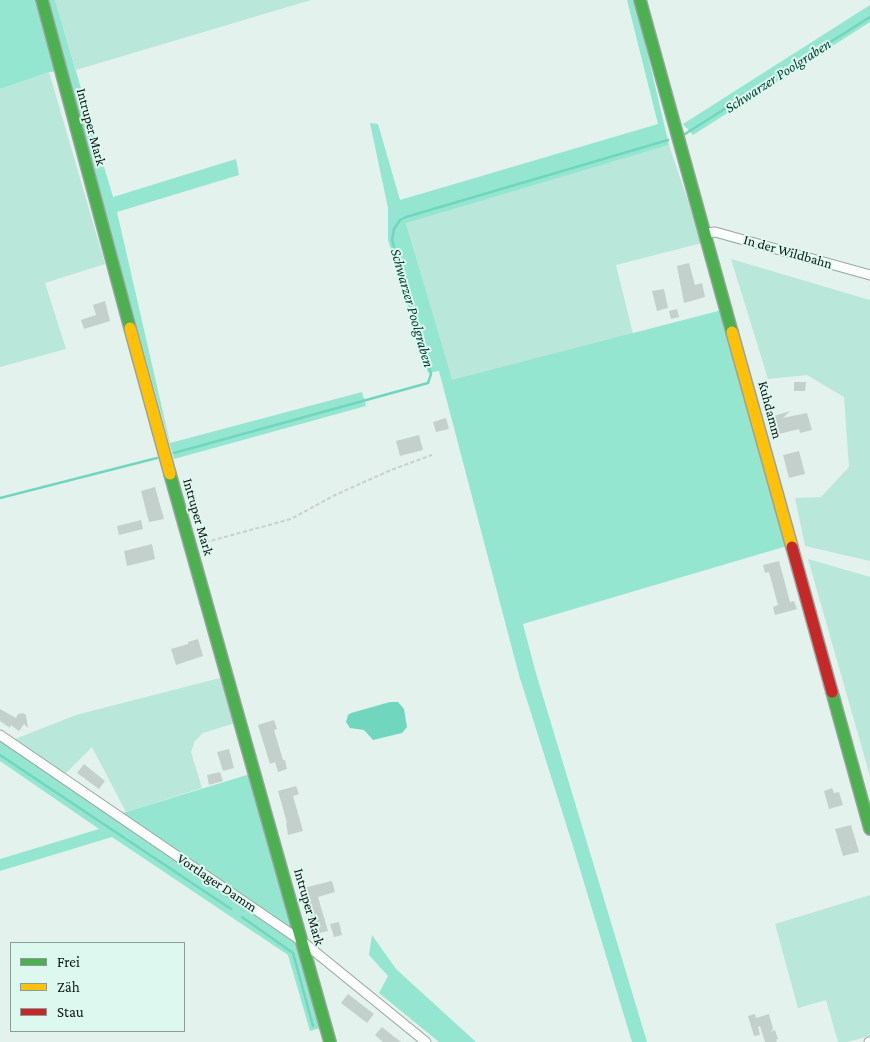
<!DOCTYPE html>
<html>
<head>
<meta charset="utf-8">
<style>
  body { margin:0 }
  #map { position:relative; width:870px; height:1042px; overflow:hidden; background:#e3f2ed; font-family:"Crimson Pro",serif }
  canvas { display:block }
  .legend { position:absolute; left:10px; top:942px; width:175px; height:90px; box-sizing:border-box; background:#ddf8ef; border:1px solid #8a9e97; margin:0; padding:6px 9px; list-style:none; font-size:15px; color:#0d1613 }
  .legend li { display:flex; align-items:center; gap:10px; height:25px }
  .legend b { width:25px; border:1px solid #8a9e97 }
</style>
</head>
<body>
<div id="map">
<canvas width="870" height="1042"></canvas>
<ul class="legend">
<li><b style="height:6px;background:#4caf50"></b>Frei</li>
<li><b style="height:6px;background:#ffc107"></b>Zäh</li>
<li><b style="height:6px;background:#c62828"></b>Stau</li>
</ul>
</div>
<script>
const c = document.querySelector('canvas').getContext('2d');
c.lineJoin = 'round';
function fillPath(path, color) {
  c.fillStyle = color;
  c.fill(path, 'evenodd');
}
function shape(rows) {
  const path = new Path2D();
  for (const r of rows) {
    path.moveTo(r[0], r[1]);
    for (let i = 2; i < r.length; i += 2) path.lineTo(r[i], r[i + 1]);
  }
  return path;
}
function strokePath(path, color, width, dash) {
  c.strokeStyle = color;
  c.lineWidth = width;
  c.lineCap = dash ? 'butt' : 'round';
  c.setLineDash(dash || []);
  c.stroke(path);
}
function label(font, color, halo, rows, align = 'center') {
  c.font = font + ' "Crimson Pro",serif';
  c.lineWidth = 4;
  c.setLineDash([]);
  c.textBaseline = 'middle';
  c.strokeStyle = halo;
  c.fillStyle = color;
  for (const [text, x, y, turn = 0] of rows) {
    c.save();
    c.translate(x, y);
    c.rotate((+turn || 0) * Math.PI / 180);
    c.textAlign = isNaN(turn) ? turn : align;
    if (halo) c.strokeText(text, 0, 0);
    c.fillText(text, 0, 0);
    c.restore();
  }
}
fillPath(shape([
  [55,0,311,0,76,70],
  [49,72,105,264,45,283,66,349,0,367,0,89],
  [669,145,702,243,616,265,633,334,451,381,406,222],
  [731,259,870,300,870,561,805,546,795,498,821,497,849,467,844,397,807,375,768,379],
  [808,559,870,577,870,776],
  [220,678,235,723,203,733,195,741,191,752,202,788,126,812,92,747,64,775,15,739,76,715],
  [870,895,870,1036,847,1042,838,1042,826,1000,798,1008,775,924]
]), '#b9e7d9');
fillPath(shape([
  [0,0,55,0,113,197,236,159,239,175,117,212,170,443,362,392,366,406,174,459,65,71,49,72,0,89],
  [627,0,635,0,669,145,406,223,452,380,722,310,787,546,523,624,535,670,647,1042,632,1042,573,846,519,675,439,371,428,373,388,240,388,208,370,123,378,124,400,200,658,124],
  [870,5,870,22,693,135,683,124],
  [0,741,113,816,250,774,320,1028,310,1031,288,955,112,837,0,871,0,859,99,829,0,761],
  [372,935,396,969,476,1042,439,1042,379,993,388,976,369,955]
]), '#94e6d0');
fillPath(shape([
  [390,702,398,702,404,709,407,727,402,733,373,740,364,730,350,728,346,722,348,715,351,713]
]), '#70d7be');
strokePath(shape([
  [685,134,870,17],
  [174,453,428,383,431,374,392,240,394,229,400,220,406,217,668,140],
  [0,498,157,458],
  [0,755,231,909],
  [242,917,293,953,313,1026]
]), '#70d7be', 2.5);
fillPath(shape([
  [689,263,695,285,702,283,705,297,684,303,677,266],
  [664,289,668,308,657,311,652,291],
  [105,301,110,321,84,329,81,320,96,315,93,305],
  [677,309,679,317,671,319,669,311],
  [794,382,806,382,805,391,794,391],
  [790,411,783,418,807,413,812,430,800,433,799,429,779,434,774,416],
  [446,418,449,429,436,432,433,422],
  [419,435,423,450,400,456,396,441],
  [799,451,805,474,789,478,783,455],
  [155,487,164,519,149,522,141,491],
  [141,520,143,529,119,535,117,526],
  [152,544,155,559,127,566,124,551],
  [779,561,790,602,794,601,797,609,775,615,773,607,778,605,769,572,765,573,763,565],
  [198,639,203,656,176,665,171,649,188,644,188,642],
  [0,709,16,718,18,714,23,713,26,715,28,728,24,724,19,731,11,725,10,728,0,721],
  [274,720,277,729,274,730,283,760,285,760,287,769,278,772,275,762,270,764,258,725],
  [229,749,234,768,223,771,217,752],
  [84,764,105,781,99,789,77,773],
  [220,772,223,781,209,785,207,775],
  [296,786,299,794,293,796,303,831,288,835,286,823,287,823,278,791],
  [832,788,834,793,839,792,843,805,829,809,824,791],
  [851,825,859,852,843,856,835,829],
  [332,881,335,892,318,897,328,931,315,934,303,888],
  [339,922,342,935,334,937,330,924],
  [348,994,374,1014,367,1023,341,1003],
  [755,1014,756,1018,769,1014,773,1029,770,1032,775,1030,778,1039,776,1040,777,1042,765,1042,760,1026,758,1027,760,1035,754,1036,748,1016],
  [382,1027,392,1035,401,1042,383,1042,375,1035]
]), '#c4d0cc');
const street = shape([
  [705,233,715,232,870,275],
  [0,735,303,942,426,1042],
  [869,1042,870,1042]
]);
const fast = shape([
  [42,0,130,328],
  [640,0,732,332],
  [170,474,330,1042],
  [832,692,870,829]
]);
const slow = shape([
  [130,328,170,474],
  [732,332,792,547]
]);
const jam = shape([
  [792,547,832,692]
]);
strokePath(street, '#99a4a0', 11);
strokePath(fast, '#99a4a0', 14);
strokePath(slow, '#99a4a0', 14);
strokePath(jam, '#99a4a0', 14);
strokePath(shape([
  [199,544,291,519,335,495,391,470,432,455]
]), '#cacfce', 2, [4, 2.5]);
strokePath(street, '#fbfdfc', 9);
strokePath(fast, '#4caf50', 11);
strokePath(slow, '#ffc107', 11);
strokePath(jam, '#c62828', 11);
label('14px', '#0d1613', '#ddf8ef', [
  ["Intruper Mark",91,127,75],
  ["In der Wildbahn",788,252,16],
  ["Kuhdamm",770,410,75],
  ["Intruper Mark",198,517,74],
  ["Vortlager Damm",217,883,34],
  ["Intruper Mark",309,907,74]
]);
label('italic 15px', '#003f32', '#ddf8ef', [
  ["Schwarzer Poolgraben",778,76,-33],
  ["Schwarzer Poolgraben",412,308,74]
]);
</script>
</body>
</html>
